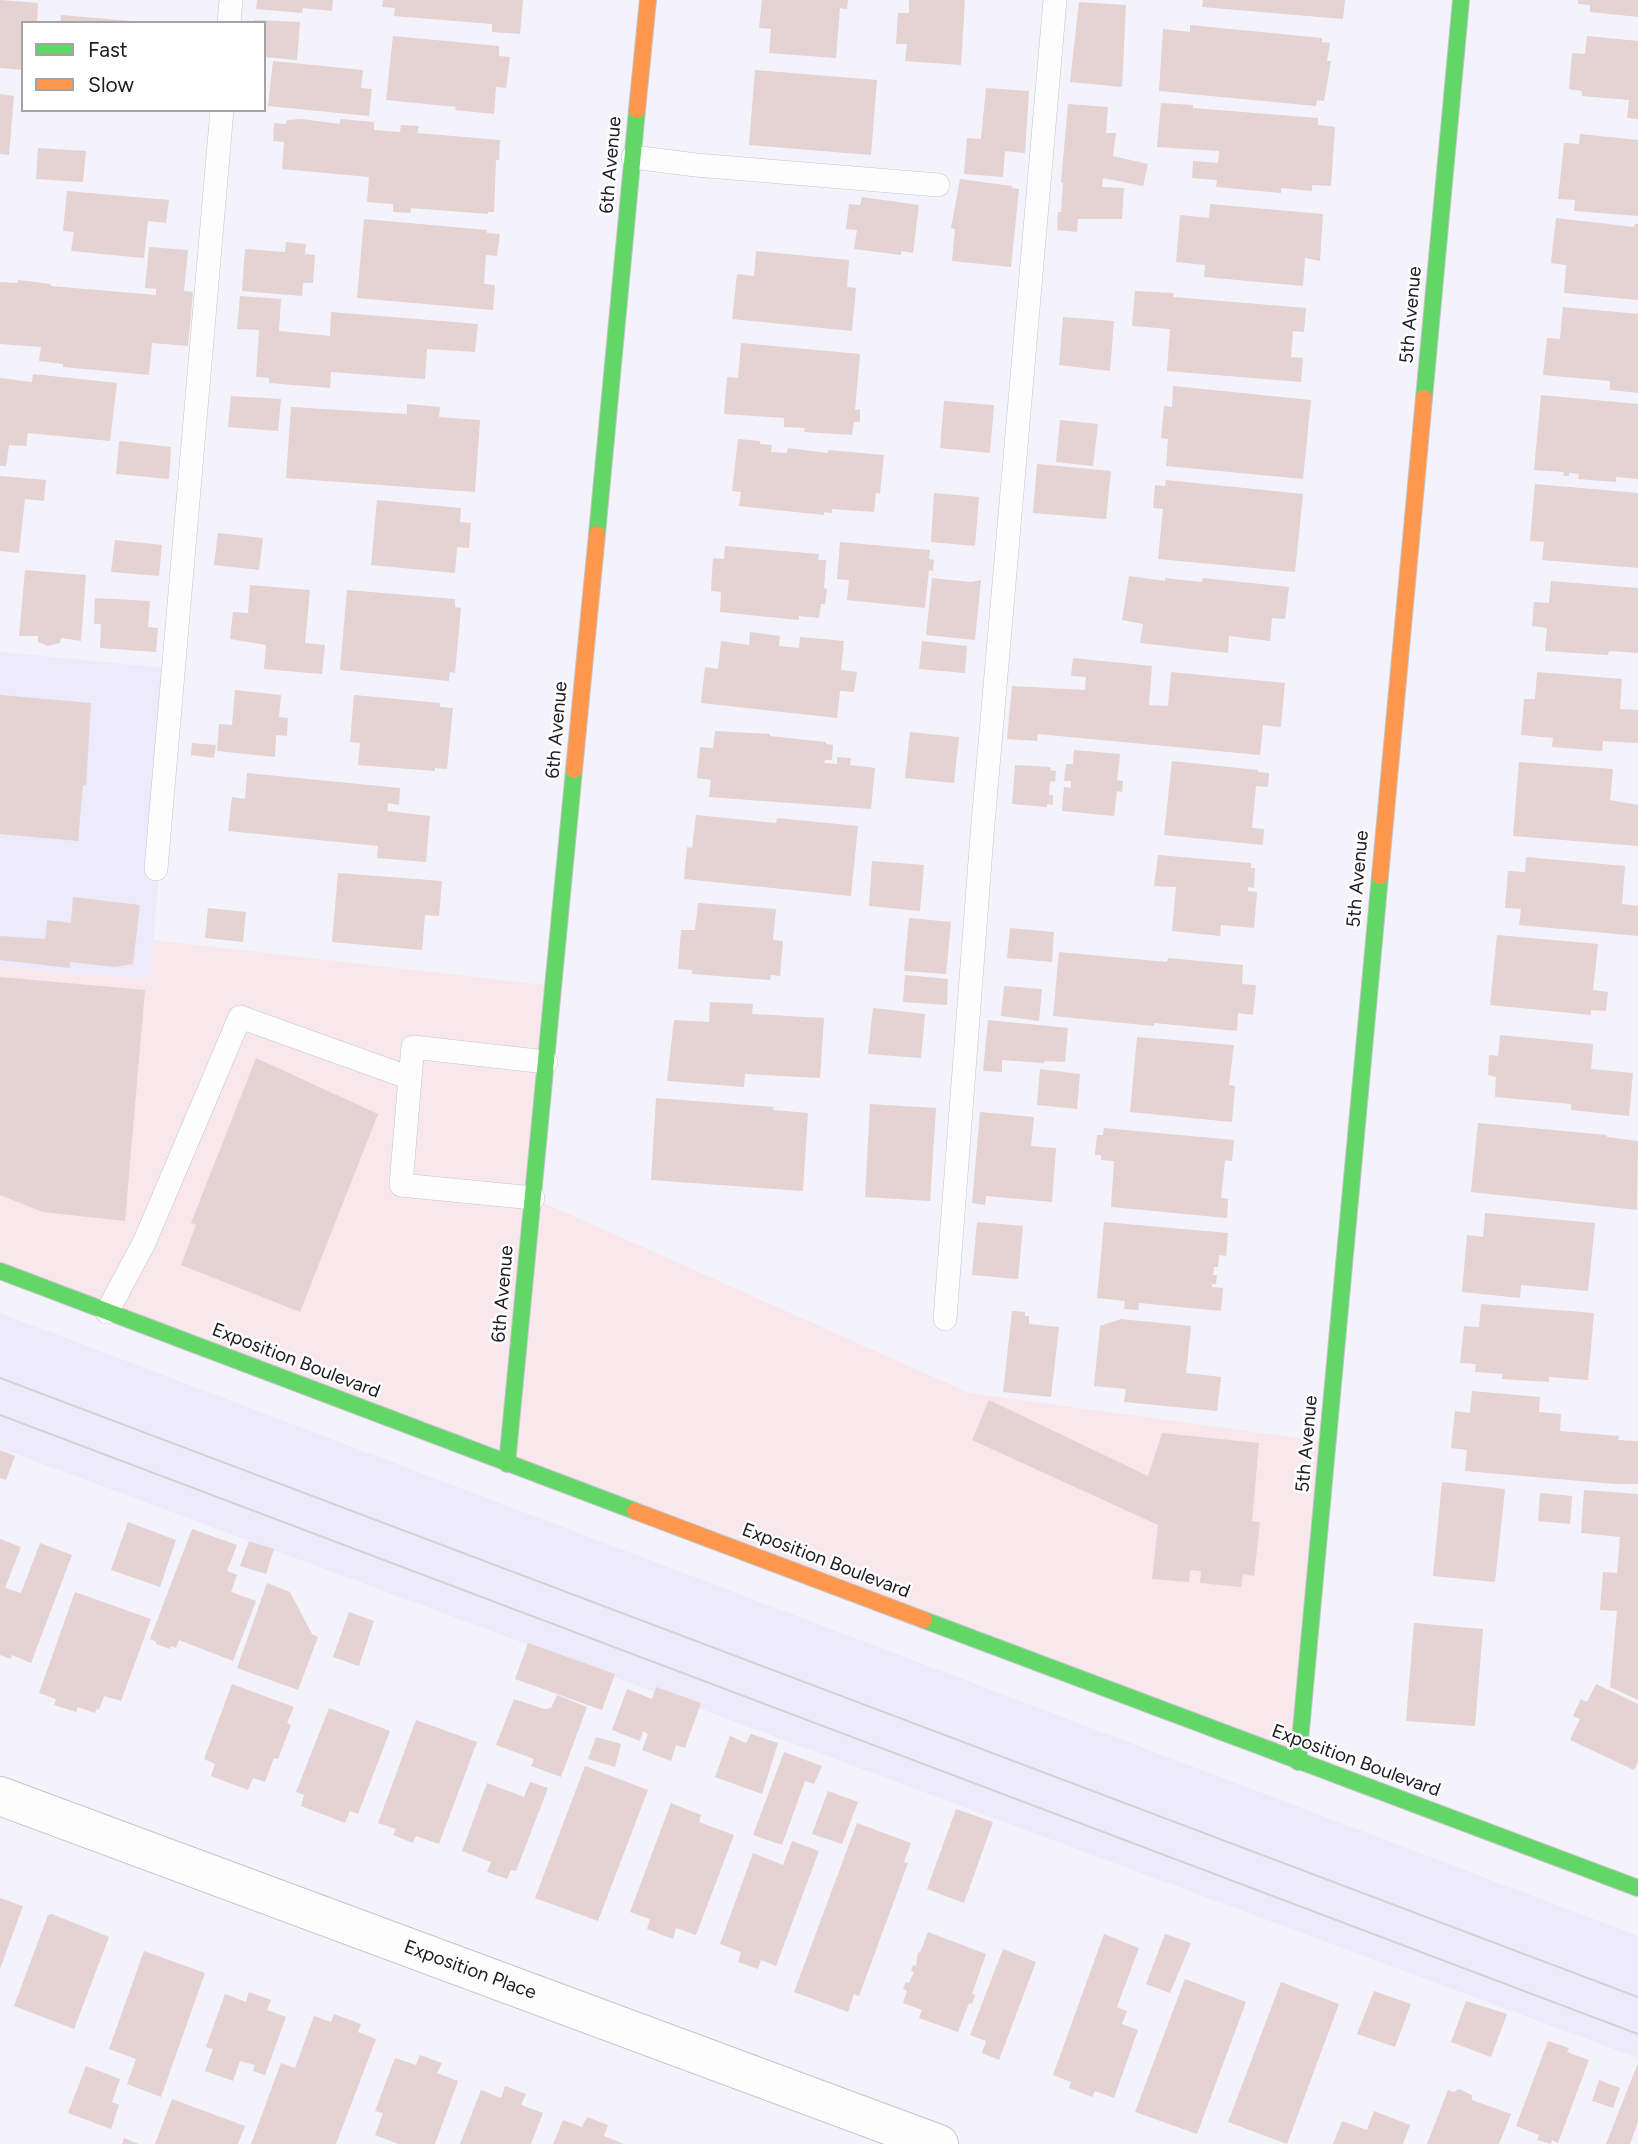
<!DOCTYPE html>
<html>
<head>
<meta charset="utf-8">
<style>
  body { margin:0 }
  #map { position:relative; width:1638px; height:2144px; overflow:hidden; background:#f4f2fa; font-family:Figtree,sans-serif }
  canvas { display:block }
  .legend { position:absolute; left:21px; top:21px; width:245px; height:91px; box-sizing:border-box; background:#fefefe; border:2px solid #a4a3a6; margin:0; padding:9px 12px; list-style:none; font-size:21px; color:#1c1b21 }
  .legend li { display:flex; align-items:center; gap:14px; height:35px }
  .legend b { width:35px; border:2px solid #a4a3a6 }
</style>
</head>
<body>
<div id="map">
<canvas width="1638" height="2144"></canvas>
<ul class="legend">
<li><b style="height:9px;background:#63d668"></b>Fast</li>
<li><b style="height:9px;background:#ff974d"></b>Slow</li>
</ul>
</div>
<script>
const c = document.querySelector('canvas').getContext('2d');
c.lineJoin = 'round';
function fillPath(path, color) {
  c.fillStyle = color;
  c.fill(path, 'evenodd');
}
function shape(rows) {
  const path = new Path2D();
  for (const r of rows) {
    path.moveTo(r[0], r[1]);
    for (let i = 2; i < r.length; i += 2) path.lineTo(r[i], r[i + 1]);
  }
  return path;
}
function strokePath(path, color, width, dash) {
  c.strokeStyle = color;
  c.lineWidth = width;
  c.lineCap = dash ? 'butt' : 'round';
  c.setLineDash(dash || []);
  c.stroke(path);
}
function label(font, color, halo, rows, align = 'center') {
  c.font = font + ' Figtree,sans-serif';
  c.lineWidth = 5;
  c.setLineDash([]);
  c.textBaseline = 'middle';
  c.strokeStyle = halo;
  c.fillStyle = color;
  for (const [text, x, y, turn = 0] of rows) {
    c.save();
    c.translate(x, y);
    c.rotate((+turn || 0) * Math.PI / 180);
    c.textAlign = isNaN(turn) ? turn : align;
    if (halo) c.strokeText(text, 0, 0);
    c.fillText(text, 0, 0);
    c.restore();
  }
}
fillPath(shape([
  [0,652,176,669,150,979,0,967],
  [0,1313,1638,1936,1638,2058,0,1448]
]), '#eceafb');
fillPath(shape([
  [153,940,553,986,533,1198,969,1393,1328,1442,1298,1762,0,1271,0,967,149,979]
]), '#f8e8ec');
fillPath(shape([
  [0,0,38,3,37,23,23,23,23,70,0,68],
  [257,0,333,0,332,11,303,8,302,13,256,9],
  [383,0,523,0,520,34,492,32,492,24,394,16,395,8,382,7],
  [762,0,848,0,847,9,840,8,836,58,769,53,771,29,759,28],
  [909,0,965,0,961,65,905,61,907,44,896,44,898,13,909,13],
  [1203,0,1345,0,1343,19,1202,7],
  [1578,0,1638,0,1638,17,1590,12,1590,5,1578,4],
  [1079,2,1126,5,1122,87,1070,82],
  [61,15,132,21,132,23,60,23],
  [255,20,300,22,297,60,264,57,264,23,255,23],
  [1190,25,1322,38,1322,42,1330,43,1327,61,1331,61,1324,101,1317,100,1316,106,1159,91,1163,29,1190,32],
  [393,36,499,46,499,56,510,57,506,88,496,87,494,114,455,110,456,107,386,100],
  [1587,36,1638,41,1638,119,1627,118,1629,100,1582,96,1582,91,1569,89,1572,53,1585,54],
  [273,61,363,70,361,88,372,89,369,116,268,106],
  [755,70,877,80,871,155,749,145],
  [986,88,1029,91,1025,153,1005,151,1003,177,964,174,967,138,981,139],
  [0,94,14,96,9,155,0,154],
  [1161,103,1193,105,1193,108,1318,118,1318,125,1335,127,1331,186,1312,185,1312,191,1281,188,1281,193,1216,187,1217,180,1192,178,1193,161,1218,163,1219,151,1157,147],
  [1068,104,1108,107,1106,133,1116,133,1113,156,1148,164,1143,186,1103,178,1102,187,1124,188,1122,219,1078,219,1077,232,1057,230,1058,212,1061,212,1063,183,1061,182],
  [302,119,340,124,340,119,374,122,374,130,400,132,401,125,419,126,417,133,500,140,499,160,496,160,494,212,488,212,488,214,411,208,410,213,393,212,393,204,367,202,369,177,282,169,284,142,273,141,274,123,286,124,287,120],
  [1580,134,1638,140,1638,216,1574,211,1575,200,1558,199,1564,143,1579,144],
  [38,148,86,151,83,182,36,179],
  [960,179,1012,186,1012,188,1019,189,1011,267,952,261,955,229,951,228],
  [67,191,169,200,166,223,148,221,144,258,71,251,74,232,63,231],
  [862,197,919,205,913,253,901,251,901,255,854,249,857,230,846,229,849,204,860,205],
  [1210,204,1323,214,1320,261,1305,258,1303,286,1204,277,1205,265,1176,262,1180,215,1209,218],
  [1556,218,1634,227,1635,224,1638,224,1638,300,1564,293,1566,265,1551,263],
  [364,219,487,230,487,233,500,234,497,256,486,255,484,284,495,285,493,310,357,298],
  [286,242,306,244,305,254,315,255,313,283,303,283,302,296,242,291,245,249,285,252],
  [149,247,188,250,184,291,193,292,188,346,152,343,149,375,63,367,63,364,39,361,41,347,0,344,0,282,17,283,18,280,51,284,51,286,156,295,156,289,145,288],
  [756,251,849,260,847,287,856,288,852,331,732,319,737,274,754,276],
  [1135,291,1174,293,1173,297,1306,308,1304,332,1293,331,1291,357,1303,358,1301,382,1167,371,1170,329,1132,326],
  [240,296,281,299,279,331,330,336,331,312,478,324,475,352,427,349,425,379,331,372,330,388,269,383,269,378,256,377,259,330,237,329],
  [1563,307,1638,314,1638,393,1610,390,1610,381,1543,375,1547,338,1560,339],
  [1063,317,1114,321,1110,371,1059,365],
  [741,343,860,354,855,410,860,409,860,422,854,422,852,435,804,432,805,428,784,427,784,418,724,414,727,377,738,378],
  [33,374,117,383,110,441,28,433,26,446,9,445,6,466,0,466,0,378,32,382],
  [1173,386,1311,400,1303,479,1166,466,1168,439,1161,438,1164,406,1172,407],
  [1541,395,1638,404,1638,479,1616,477,1616,482,1578,479,1579,474,1569,473,1569,476,1563,476,1564,472,1534,470],
  [231,396,281,399,278,431,228,427],
  [944,401,994,405,990,453,940,448],
  [407,404,440,407,439,417,480,420,475,492,286,478,291,407,407,414],
  [1060,420,1098,424,1093,466,1056,462],
  [738,439,760,441,760,444,772,445,771,452,787,453,788,448,828,453,828,450,884,455,880,494,876,493,874,512,832,509,832,513,824,512,824,515,739,506,741,492,732,491],
  [119,441,171,447,169,479,116,474],
  [1037,464,1111,471,1106,519,1033,513],
  [0,476,46,480,44,501,25,499,19,553,0,551],
  [1166,480,1303,494,1295,572,1158,559,1163,509,1153,508,1155,485,1165,486],
  [1535,484,1638,493,1638,568,1542,560,1544,542,1530,541],
  [934,493,979,497,975,546,931,542],
  [377,500,461,508,460,522,471,523,469,548,457,547,455,573,371,565],
  [218,533,263,538,259,570,214,565],
  [115,540,162,545,159,576,111,572],
  [840,542,930,550,929,559,934,560,933,571,929,570,925,608,847,600,849,580,837,579],
  [725,546,819,554,818,560,826,560,824,588,827,589,825,604,821,604,819,618,799,616,799,620,720,612,721,592,711,591,713,558,724,559],
  [25,570,86,575,81,641,61,638,60,643,48,646,38,642,38,636,19,636],
  [1129,576,1165,581,1165,578,1202,582,1203,578,1289,587,1285,619,1272,618,1270,641,1229,636,1228,653,1140,643,1143,624,1122,620],
  [932,578,971,582,981,580,975,640,926,635],
  [1551,581,1638,588,1638,653,1609,651,1608,655,1545,651,1547,628,1532,626,1534,602,1549,603],
  [250,585,310,590,305,643,325,645,322,674,264,669,266,645,230,639,233,612,248,613],
  [347,590,455,599,455,607,461,608,455,673,450,672,449,681,340,670],
  [95,598,150,601,148,627,158,628,156,652,100,648,101,624,94,624],
  [750,632,780,636,779,646,799,648,800,637,844,641,841,670,857,672,854,692,840,691,837,718,701,703,705,667,718,669,721,641,749,645],
  [922,641,967,646,965,673,919,669],
  [1073,658,1152,666,1149,705,1168,706,1171,672,1285,683,1281,727,1263,725,1260,755,1038,734,1037,741,1007,739,1012,686,1085,690,1086,677,1071,676],
  [1537,672,1622,679,1620,709,1638,710,1638,743,1603,741,1602,751,1552,747,1553,738,1521,735,1524,699,1535,699],
  [235,690,281,695,279,717,288,718,287,736,276,735,275,757,217,751,219,724,232,725],
  [0,695,91,703,86,786,83,785,78,841,0,834],
  [354,695,440,703,440,707,453,708,447,769,435,768,435,771,358,765,360,743,350,742],
  [715,731,770,734,770,736,826,742,826,744,833,745,832,760,825,760,824,763,837,764,837,757,851,758,850,765,875,768,871,809,709,797,711,780,697,778,700,747,713,748],
  [910,732,959,737,954,783,905,778],
  [192,743,216,745,214,758,191,755],
  [1074,750,1120,754,1117,780,1123,781,1122,792,1117,791,1114,816,1062,811,1064,787,1071,788,1071,781,1064,781,1066,764,1073,764],
  [1172,761,1258,770,1258,772,1269,773,1268,787,1256,786,1252,828,1264,829,1263,845,1164,835],
  [1519,762,1613,769,1610,800,1638,805,1638,846,1513,836],
  [1015,765,1050,767,1050,770,1056,771,1055,782,1050,781,1049,795,1053,795,1053,805,1047,804,1047,807,1012,804],
  [247,773,400,788,399,805,388,803,387,811,430,816,426,862,377,858,378,846,228,831,232,797,245,799],
  [696,815,776,823,777,818,858,826,851,896,684,879,687,847,692,848],
  [1158,855,1251,863,1251,868,1255,868,1254,888,1248,887,1248,891,1257,892,1254,928,1221,925,1220,936,1172,931,1176,887,1154,886],
  [1526,857,1625,866,1622,904,1638,906,1638,936,1519,925,1521,909,1505,908,1508,871,1525,872],
  [872,861,924,865,920,911,869,906],
  [338,873,442,881,439,916,425,915,422,950,332,942],
  [73,897,140,905,133,964,115,967,70,962,70,968,0,960,0,936,45,939,47,920,71,923],
  [698,903,776,909,773,940,783,941,780,976,771,975,770,980,692,974,692,970,678,969,681,930,695,930],
  [208,908,246,912,243,942,205,938],
  [909,918,951,922,946,974,904,971],
  [1010,928,1054,932,1052,962,1007,958],
  [1497,935,1598,944,1593,990,1608,992,1606,1011,1591,1010,1591,1015,1490,1005],
  [1059,952,1167,962,1168,958,1243,965,1242,984,1256,985,1253,1015,1238,1013,1237,1031,1154,1023,1154,1026,1053,1016],
  [905,975,948,979,947,1005,903,1002],
  [0,977,145,990,125,1221,43,1212,0,1195],
  [1004,986,1042,989,1039,1021,1001,1016],
  [710,1002,753,1004,752,1014,824,1018,820,1078,745,1074,744,1087,667,1081,674,1020,709,1022],
  [873,1008,925,1014,921,1058,868,1054],
  [988,1020,1068,1028,1065,1062,1045,1061,1044,1063,1002,1060,1002,1072,983,1071],
  [1500,1035,1593,1044,1591,1069,1633,1073,1629,1116,1571,1110,1571,1104,1495,1097,1496,1077,1488,1075,1489,1055,1498,1056],
  [1137,1037,1234,1045,1229,1085,1235,1086,1232,1122,1130,1112],
  [256,1058,378,1114,300,1312,181,1265,196,1225,191,1223],
  [1040,1069,1080,1074,1077,1109,1037,1105],
  [656,1098,774,1107,773,1110,808,1113,803,1191,651,1180],
  [870,1104,936,1108,930,1201,865,1197],
  [980,1112,1034,1117,1031,1146,1056,1148,1052,1202,986,1196,985,1205,972,1203],
  [1478,1123,1607,1135,1607,1137,1638,1141,1637,1210,1471,1192],
  [1104,1128,1234,1140,1232,1161,1225,1160,1221,1198,1228,1199,1227,1218,1111,1207,1114,1161,1101,1160,1101,1155,1095,1155,1097,1135,1103,1135],
  [1485,1213,1595,1223,1588,1291,1521,1285,1520,1298,1462,1292,1467,1235,1483,1237],
  [977,1222,1023,1226,1018,1279,972,1275],
  [1104,1222,1228,1233,1226,1256,1219,1255,1218,1267,1214,1267,1213,1275,1217,1275,1216,1284,1212,1284,1212,1287,1223,1288,1221,1311,1139,1303,1138,1310,1124,1309,1125,1301,1097,1298],
  [1481,1304,1594,1313,1588,1380,1549,1377,1549,1382,1502,1379,1503,1374,1475,1372,1476,1364,1460,1363,1464,1326,1479,1327],
  [1012,1311,1025,1312,1025,1316,1029,1316,1029,1324,1059,1327,1051,1397,1003,1392],
  [1121,1319,1191,1326,1186,1373,1221,1377,1217,1411,1124,1402,1126,1389,1094,1386,1100,1326],
  [1472,1391,1540,1397,1539,1412,1561,1414,1560,1431,1619,1436,1618,1440,1638,1441,1638,1484,1615,1484,1465,1471,1467,1450,1451,1448,1455,1411,1470,1413],
  [989,1400,1148,1476,1162,1433,1259,1443,1252,1521,1260,1522,1254,1576,1243,1574,1241,1587,1200,1583,1201,1571,1190,1570,1189,1582,1152,1579,1158,1525,972,1440],
  [0,1450,15,1456,6,1480,0,1478],
  [1442,1482,1505,1489,1495,1582,1433,1576],
  [1584,1490,1638,1494,1638,1700,1610,1687,1617,1611,1600,1610,1603,1572,1617,1573,1620,1537,1581,1533],
  [1540,1493,1572,1496,1570,1524,1538,1521],
  [128,1522,176,1540,160,1587,111,1570],
  [192,1529,237,1545,227,1571,237,1575,231,1592,256,1601,233,1661,179,1640,176,1648,171,1646,170,1649,156,1644,156,1642,150,1639],
  [0,1539,21,1547,5,1588,21,1593,40,1543,72,1555,31,1663,12,1655,11,1659,0,1655],
  [249,1541,274,1549,266,1574,240,1566],
  [267,1583,290,1592,312,1634,318,1637,298,1690,237,1668],
  [75,1592,151,1619,121,1701,104,1696,99,1710,97,1708,95,1713,78,1707,76,1712,54,1705,56,1699,39,1693],
  [349,1612,374,1621,359,1666,333,1657],
  [1414,1623,1483,1629,1475,1726,1406,1721],
  [528,1643,615,1674,602,1710,515,1679],
  [232,1684,294,1707,287,1723,291,1725,278,1759,274,1758,265,1782,253,1778,248,1790,211,1776,215,1764,204,1759],
  [1596,1684,1638,1704,1638,1762,1634,1770,1570,1740,1580,1719,1573,1716,1581,1699,1587,1702],
  [656,1687,701,1703,685,1748,676,1745,671,1761,642,1750,648,1734,643,1731,640,1741,612,1730,627,1689,652,1699],
  [557,1695,587,1707,561,1777,531,1766,534,1759,496,1745,514,1699,544,1709,551,1708],
  [329,1708,390,1731,358,1814,350,1811,345,1823,301,1806,304,1795,296,1792],
  [416,1720,477,1742,439,1844,416,1836,413,1843,393,1835,396,1829,378,1823],
  [751,1734,778,1743,762,1794,715,1777,730,1736,746,1743],
  [596,1737,621,1744,615,1767,588,1759],
  [784,1752,822,1766,814,1784,805,1781,782,1845,753,1835],
  [585,1766,648,1790,598,1921,535,1898],
  [530,1782,548,1788,516,1871,511,1870,507,1879,487,1872,491,1862,462,1851,487,1783,524,1797],
  [828,1791,858,1802,842,1844,812,1834],
  [671,1803,701,1815,699,1822,734,1835,696,1935,676,1928,673,1939,647,1929,650,1919,630,1912],
  [956,1809,993,1822,964,1903,927,1889],
  [857,1823,911,1843,904,1862,908,1863,859,1996,854,1994,848,2012,794,1992],
  [792,1841,819,1851,776,1966,761,1960,758,1969,738,1962,741,1952,720,1944,753,1853,783,1865],
  [0,1898,23,1906,0,1969],
  [52,1914,109,1937,74,2029,14,2006,48,1915],
  [928,1932,986,1954,972,1994,975,1995,972,2004,969,2003,958,2032,919,2018,922,2010,903,2003,907,1991,903,1989,906,1982,909,1983,914,1972,911,1971,913,1965,916,1966,918,1952,920,1953],
  [1104,1934,1139,1948,1117,2007,1127,2011,1122,2024,1138,2030,1114,2098,1095,2091,1092,2097,1069,2088,1071,2082,1053,2075],
  [1165,1934,1191,1943,1170,1993,1146,1984],
  [1003,1949,1036,1962,999,2060,982,2053,986,2041,970,2035],
  [144,1951,205,1973,161,2097,127,2084,136,2059,109,2049],
  [1185,1979,1246,2002,1197,2134,1135,2112],
  [1281,1982,1339,2004,1287,2144,1228,2122],
  [1374,1991,1411,2004,1395,2047,1357,2034],
  [249,1992,271,2000,267,2010,286,2017,265,2075,253,2071,255,2065,240,2061,233,2081,205,2071,213,2049,206,2047,225,1994,246,2002],
  [1466,2001,1507,2014,1491,2057,1451,2042],
  [334,2014,361,2024,358,2032,376,2039,336,2144,251,2144,281,2063,295,2068,314,2016,331,2022],
  [1548,2041,1569,2048,1567,2052,1589,2060,1558,2143,1552,2140,1551,2144,1537,2140,1539,2135,1516,2126],
  [420,2055,442,2063,437,2073,458,2081,435,2144,398,2144,375,2135,383,2113,375,2111,395,2058,416,2065],
  [1638,2063,1638,2122,1630,2144,1606,2144],
  [86,2066,120,2079,112,2102,119,2105,111,2129,68,2113],
  [1599,2080,1620,2088,1613,2108,1592,2101],
  [505,2086,526,2094,521,2105,543,2113,531,2144,460,2144,481,2090,501,2098],
  [1459,2089,1472,2095,1472,2100,1511,2114,1499,2144,1427,2144,1448,2090,1454,2092],
  [172,2099,245,2126,238,2144,155,2144],
  [1374,2111,1410,2125,1403,2144,1333,2144,1342,2121,1367,2130],
  [587,2117,608,2125,604,2136,624,2144,553,2144,563,2120,582,2127],
  [124,2138,139,2144,122,2144]
]), '#e4d3d2');
const lane = shape([
  [229,23,231,0],
  [633,157,696,165,938,185],
  [156,869,222,110],
  [410,1078,401,1185,533,1198],
  [107,1312,144,1243,240,1017,410,1078,413,1047,546,1062],
  [945,1319,982,835,1055,0]
]);
const street = shape([
  [0,1796,939,2144]
]);
const fast = shape([
  [1424,398,1461,0],
  [597,534,637,110],
  [0,1271,635,1511],
  [507,1464,574,770],
  [924,1620,1638,1888],
  [1298,1762,1380,876]
]);
const slow = shape([
  [637,110,648,0],
  [574,770,597,534],
  [1380,876,1424,398],
  [635,1511,924,1620]
]);
strokePath(lane, '#c5c4cb', 24);
strokePath(street, '#c5c4cb', 40);
strokePath(fast, '#c5c4cb', 18);
strokePath(slow, '#c5c4cb', 18);
strokePath(lane, '#fdfdfe', 23);
strokePath(street, '#fdfdfe', 38);
strokePath(fast, '#63d668', 16);
strokePath(slow, '#ff974d', 16);
strokePath(shape([
  [0,1378,1638,1997],
  [0,1415,1638,2034]
]), '#d1d0d3', 2);
label('19px', '#1c1b21', '#fefefe', [
  ["6th Avenue",611,165,-85],
  ["5th Avenue",1411,315,-85],
  ["6th Avenue",557,730,-85],
  ["5th Avenue",1358,879,-85],
  ["6th Avenue",503,1294,-85],
  ["Exposition Boulevard",296,1361,21],
  ["5th Avenue",1307,1444,-85],
  ["Exposition Boulevard",826,1561,21],
  ["Exposition Boulevard",1356,1761,20],
  ["Exposition Place",470,1970,20]
]);
</script>
</body>
</html>
